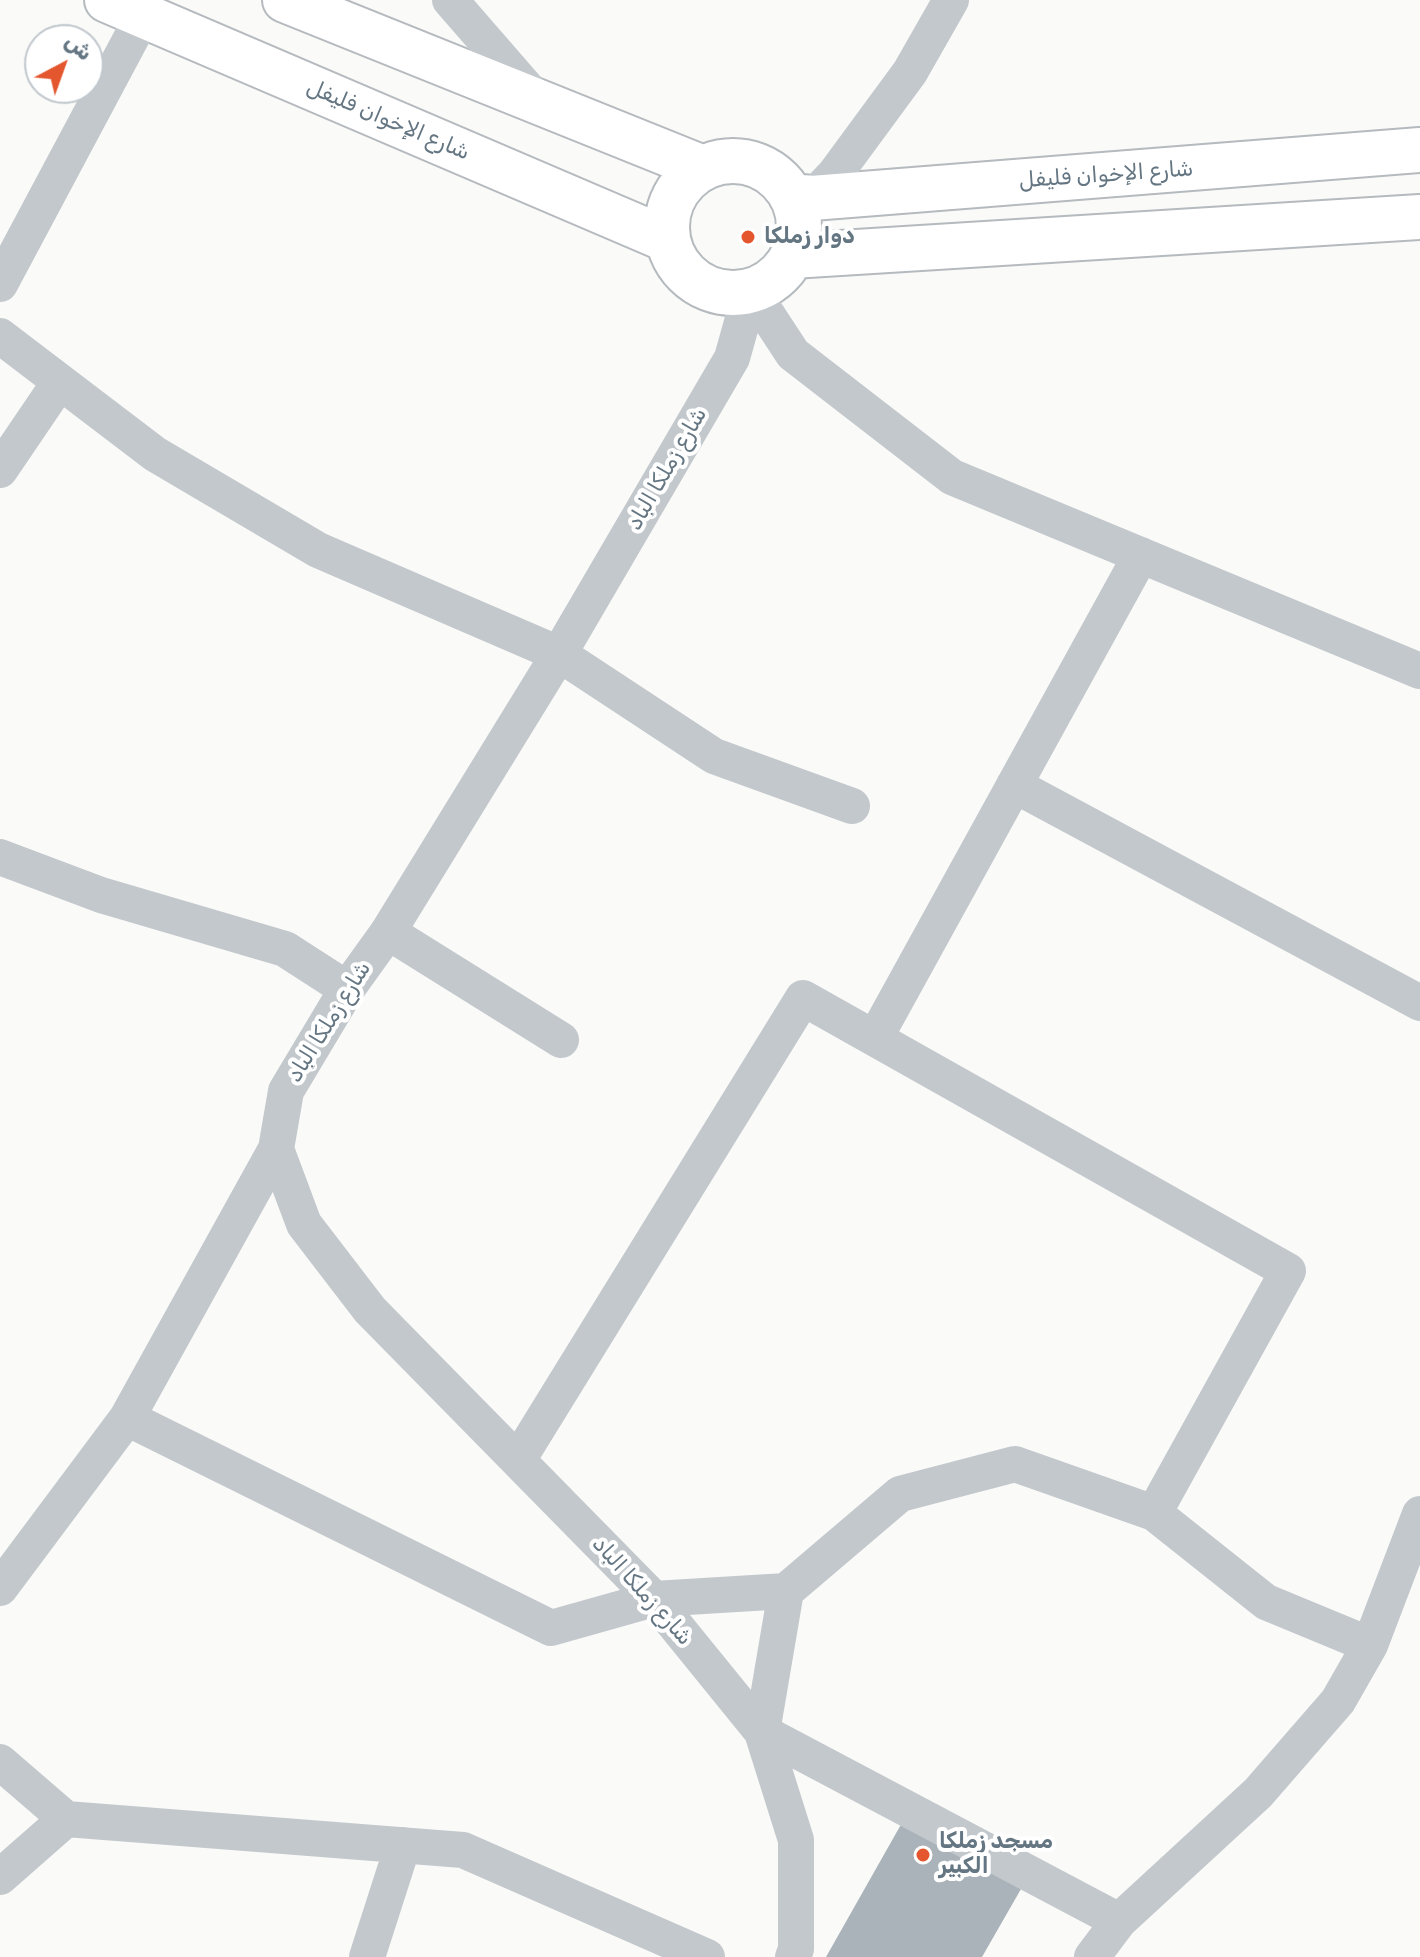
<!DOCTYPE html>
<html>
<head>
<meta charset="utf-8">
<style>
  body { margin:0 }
  #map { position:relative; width:1420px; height:1957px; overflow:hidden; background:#fafaf8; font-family:Rubik,Vazirmatn,sans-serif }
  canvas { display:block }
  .north { position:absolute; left:24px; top:24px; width:80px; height:80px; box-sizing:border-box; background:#fff; border:2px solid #c1c8cd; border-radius:50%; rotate:41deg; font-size:22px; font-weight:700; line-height:32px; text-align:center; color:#657683 }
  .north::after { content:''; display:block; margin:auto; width:28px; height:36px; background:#e4572e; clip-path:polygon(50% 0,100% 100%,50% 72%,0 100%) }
</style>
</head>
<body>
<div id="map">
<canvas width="1420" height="1957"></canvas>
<div class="north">ش</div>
</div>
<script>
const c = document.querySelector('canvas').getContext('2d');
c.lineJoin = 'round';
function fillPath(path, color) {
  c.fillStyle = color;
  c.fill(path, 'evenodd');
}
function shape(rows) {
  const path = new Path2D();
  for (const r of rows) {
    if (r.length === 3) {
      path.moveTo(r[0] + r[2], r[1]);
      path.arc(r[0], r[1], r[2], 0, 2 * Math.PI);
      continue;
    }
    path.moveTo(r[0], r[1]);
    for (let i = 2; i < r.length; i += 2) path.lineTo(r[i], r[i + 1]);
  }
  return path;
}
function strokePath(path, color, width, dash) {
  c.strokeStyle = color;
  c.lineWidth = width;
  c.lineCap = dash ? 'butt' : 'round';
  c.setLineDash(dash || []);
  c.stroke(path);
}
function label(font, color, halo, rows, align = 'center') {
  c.font = font + ' Rubik,Vazirmatn,sans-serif';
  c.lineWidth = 8;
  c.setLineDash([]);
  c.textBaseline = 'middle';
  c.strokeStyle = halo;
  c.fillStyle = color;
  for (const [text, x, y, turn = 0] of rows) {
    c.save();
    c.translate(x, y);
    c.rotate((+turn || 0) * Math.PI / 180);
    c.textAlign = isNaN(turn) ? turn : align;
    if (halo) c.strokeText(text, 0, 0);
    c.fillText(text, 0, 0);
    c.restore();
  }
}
fillPath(shape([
  [903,1821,1021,1889,982,1957,826,1957]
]), '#aab3b9');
const major = shape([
  [107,0,668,240],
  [285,0,703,168],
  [733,227,66],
  [791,196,812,198,1420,150],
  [792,256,1420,217]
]);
strokePath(major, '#b5babe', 48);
strokePath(shape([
  [450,0,537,100],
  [812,198,835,174,910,72,951,0],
  [0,284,143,16],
  [751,290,732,358,559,654,388,932,347,989,286,1091,276,1149,304,1224,370,1310,654,1599,762,1732,796,1840,796,1949,793,1957],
  [751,290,793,354,952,477,1420,671],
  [0,336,155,454,318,550,559,654,714,756,852,806],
  [0,470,59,383],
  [1014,785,1420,1003],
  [0,857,101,895,285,949,347,989],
  [388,932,561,1040],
  [875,1038,1141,555],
  [127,1418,551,1628,654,1599,786,1591,900,1494,1015,1464,1154,1513,1266,1602,1370,1645,1420,1514],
  [518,1460,803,998,1288,1271,1154,1513],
  [0,1588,127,1418,276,1149],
  [786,1591,762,1732,1119,1921],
  [0,1762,66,1819],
  [0,1877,66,1819,463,1850,707,1957],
  [367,1957,403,1845],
  [1092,1957,1119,1921,1258,1793,1338,1701,1370,1645]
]), '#c3c8cc', 36);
strokePath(major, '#fff', 44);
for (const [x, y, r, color] of [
  [748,237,8,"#e4572e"],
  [923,1855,8,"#e4572e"]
]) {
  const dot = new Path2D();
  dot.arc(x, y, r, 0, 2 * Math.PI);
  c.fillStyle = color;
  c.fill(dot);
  strokePath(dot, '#fff', 3);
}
label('22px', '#657683', '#fff', [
  ["شارع الإخوان فليفل",388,120,23],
  ["شارع الإخوان فليفل",1106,175,-4],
  ["شارع زملكا الباد",667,469,-60],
  ["شارع زملكا الباد",329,1022,-58],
  ["شارع زملكا الباد",642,1591,48]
]);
label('bold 22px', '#657683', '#fff', [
  ["دوار زملكا",764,237],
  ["مسجد زملكا",939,1842],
  ["الكبير",939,1867]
], 'left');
</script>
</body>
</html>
